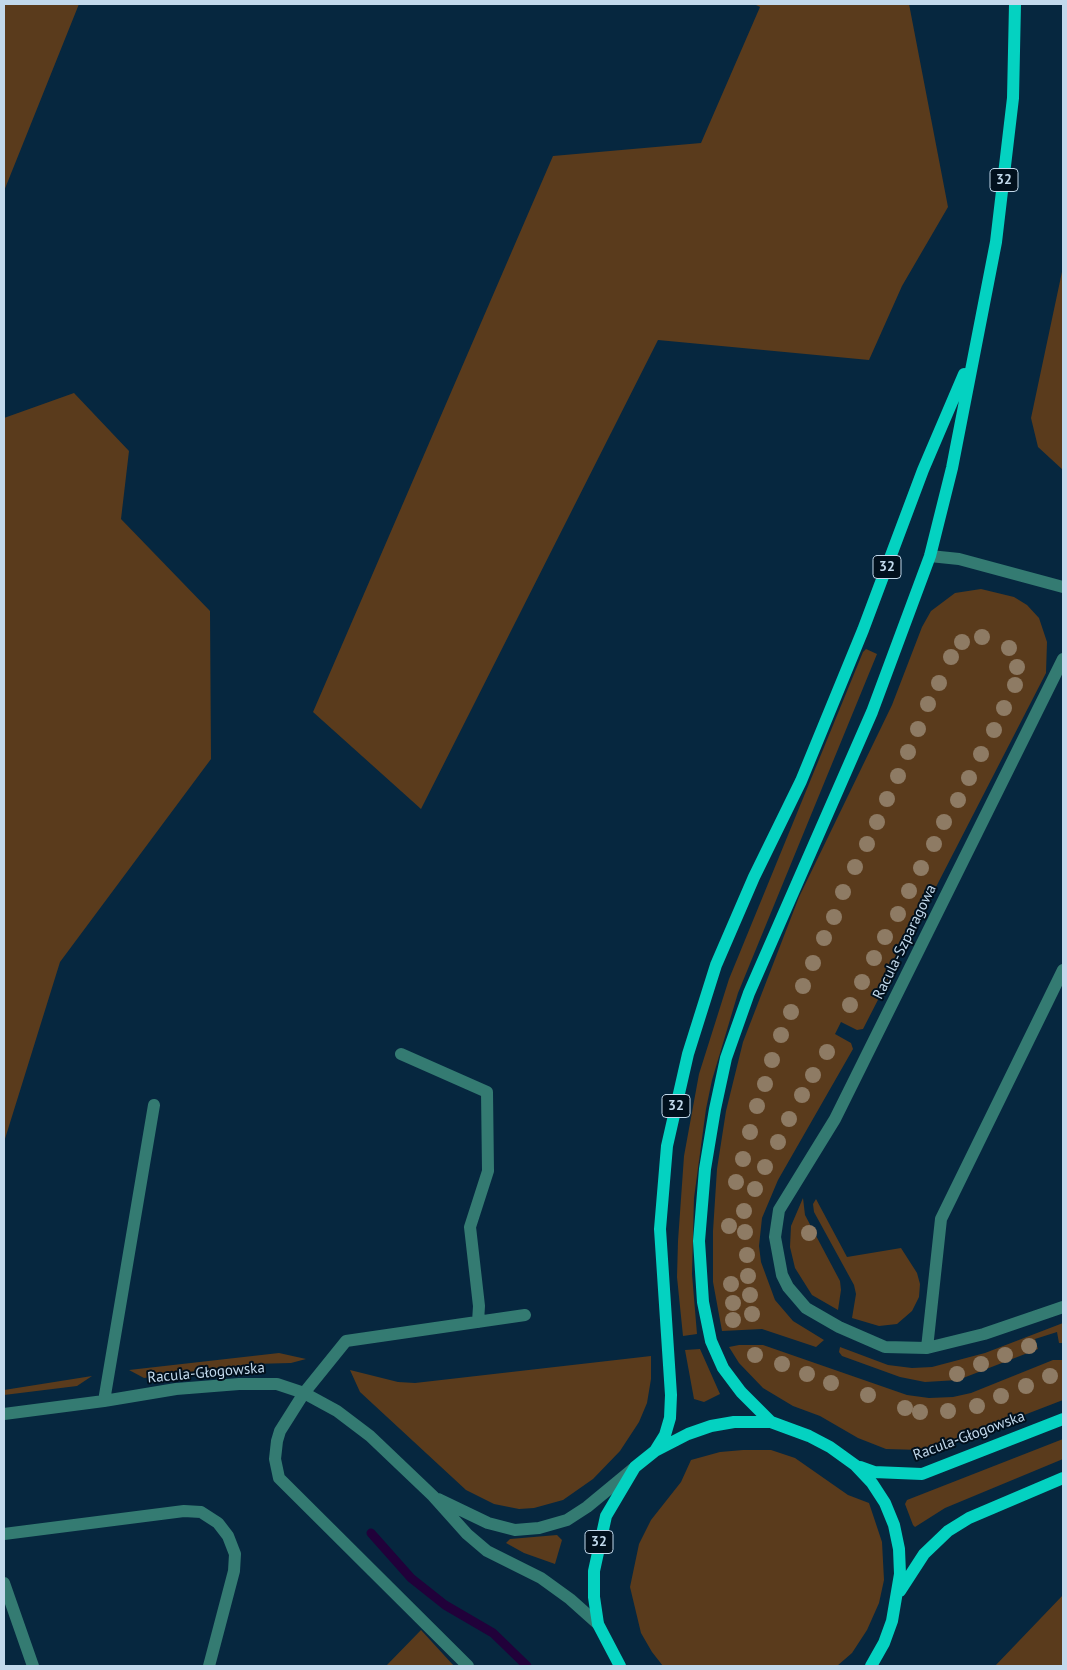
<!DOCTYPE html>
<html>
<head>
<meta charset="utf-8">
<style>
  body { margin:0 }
  #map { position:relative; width:1067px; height:1670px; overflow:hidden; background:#06273f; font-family:"PT Sans",sans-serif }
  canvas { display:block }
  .frame { position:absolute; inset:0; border:5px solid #c2d9ec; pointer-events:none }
</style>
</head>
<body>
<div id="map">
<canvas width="1067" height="1670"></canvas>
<div class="frame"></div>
</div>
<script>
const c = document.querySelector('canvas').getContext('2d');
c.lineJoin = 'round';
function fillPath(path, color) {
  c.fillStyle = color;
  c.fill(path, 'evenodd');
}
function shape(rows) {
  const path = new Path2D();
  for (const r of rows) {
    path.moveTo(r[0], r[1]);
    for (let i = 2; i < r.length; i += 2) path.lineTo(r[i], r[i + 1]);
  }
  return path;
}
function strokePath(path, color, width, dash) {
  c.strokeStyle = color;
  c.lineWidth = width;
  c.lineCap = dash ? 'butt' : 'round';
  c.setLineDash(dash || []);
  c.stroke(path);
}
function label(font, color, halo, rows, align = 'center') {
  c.font = font + ' "PT Sans",sans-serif';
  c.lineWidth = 4;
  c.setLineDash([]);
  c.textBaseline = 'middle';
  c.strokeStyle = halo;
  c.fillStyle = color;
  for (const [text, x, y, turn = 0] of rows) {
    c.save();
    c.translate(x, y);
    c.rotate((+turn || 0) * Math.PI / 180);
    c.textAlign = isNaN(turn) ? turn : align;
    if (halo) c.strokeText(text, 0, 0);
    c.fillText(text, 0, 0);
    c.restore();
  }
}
fillPath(shape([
  [4,4,79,4,4,191],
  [754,4,909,4,948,207,902,286,869,360,658,340,421,809,313,712,553,156,701,143,760,7],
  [1063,267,1063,470,1038,447,1031,418],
  [74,393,129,451,121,519,210,611,211,759,60,962,4,1142,4,418],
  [981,589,1014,597,1027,605,1039,618,1047,642,1046,673,863,1029,857,1030,841,1022,835,1034,851,1043,853,1049,778,1180,762,1218,759,1246,761,1262,775,1300,793,1321,824,1340,816,1347,762,1329,722,1331,713,1282,713,1231,717,1169,726,1111,743,1042,799,897,892,705,922,627,931,611,955,593],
  [866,649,877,654,738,993,712,1080,706,1109,694,1198,692,1274,697,1334,683,1336,677,1277,678,1241,684,1156,699,1074,729,979,863,652],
  [803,1198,805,1215,840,1281,841,1290,838,1310,812,1295,795,1268,790,1247,791,1226],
  [816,1199,847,1257,901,1248,917,1273,920,1284,919,1297,912,1311,897,1324,879,1326,852,1318,856,1294,854,1285,814,1212,813,1204],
  [1063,1323,1063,1343,1059,1343,1057,1332,1035,1339,1038,1349,958,1380,925,1382,900,1377,842,1356,839,1352,840,1347,888,1365,912,1368,932,1367,985,1353],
  [739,1345,763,1345,907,1395,929,1398,953,1397,971,1393,1053,1360,1063,1360,1063,1400,941,1447,921,1450,886,1449,858,1438,820,1416,793,1406,763,1388,739,1363,729,1347],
  [700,1349,720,1394,704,1402,694,1399,685,1350],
  [279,1353,306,1359,291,1363,252,1364,144,1378,129,1370],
  [651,1356,651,1379,647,1403,639,1422,620,1451,593,1479,563,1500,534,1508,519,1509,494,1504,466,1490,360,1392,350,1370,398,1382,415,1383],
  [92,1376,77,1386,4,1395,4,1390],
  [1063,1439,1063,1459,945,1508,915,1527,913,1525,905,1504,907,1500],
  [743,1450,771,1450,795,1458,848,1495,869,1503,882,1542,884,1580,879,1603,867,1630,852,1653,837,1666,663,1666,652,1652,641,1633,630,1587,639,1544,651,1520,681,1482,691,1460,720,1452],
  [557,1535,562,1540,555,1564,524,1553,506,1543,510,1539],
  [1063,1595,1063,1666,995,1666],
  [421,1630,454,1666,386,1666]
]), '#5a3b1c');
strokePath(shape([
  [371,1533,411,1578,445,1605,493,1633,527,1666]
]), '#21013a', 9);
strokePath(shape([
  [930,556,959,559,1063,587],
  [1063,659,835,1119,779,1210,775,1237,782,1275,788,1287,806,1308,839,1327,885,1347,927,1348,984,1334,1063,1307],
  [401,1054,487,1092,488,1171,470,1227,479,1306,478,1322],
  [927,1348,941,1219,1063,970],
  [104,1401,154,1105],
  [4,1414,104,1401,176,1389,239,1384,277,1384,304,1393,337,1411,370,1436,433,1496,467,1534,487,1551,541,1578,570,1599,598,1624],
  [438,1499,488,1523,515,1530,539,1528,567,1520,587,1507,633,1469],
  [4,1534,184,1511,201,1512,218,1523,228,1536,235,1554,234,1571,209,1666],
  [4,1583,33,1666],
  [468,1666,279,1478,275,1459,277,1441,280,1431,304,1393,346,1341,525,1315]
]), '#347b72', 12);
strokePath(shape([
  [771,1422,741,1392,723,1368,711,1341,703,1302,699,1241,705,1169,715,1109,726,1058,749,993,872,712,930,556,952,468,996,242,1013,98,1015,4],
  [655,1451,665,1435,670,1418,671,1395,660,1229,667,1146,688,1054,716,965,754,877,801,781,863,630,923,470,964,374],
  [860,1467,874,1472,922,1474,1063,1419],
  [900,1591,924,1554,948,1531,969,1518,1063,1478],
  [620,1666,598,1624,594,1597,594,1571,606,1516,635,1467,655,1451,688,1434,711,1426,734,1422,771,1422,809,1436,830,1447,855,1465,872,1483,885,1503,894,1525,899,1549,900,1574,892,1621,884,1643,871,1666]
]), '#04d2c1', 12);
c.fillStyle = '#8e7b64';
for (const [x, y] of [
  [982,637],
  [962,642],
  [1009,648],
  [951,657],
  [1017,667],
  [939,683],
  [1015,685],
  [928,704],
  [1004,708],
  [918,729],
  [994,730],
  [908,752],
  [981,754],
  [898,776],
  [969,778],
  [887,799],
  [958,800],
  [877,822],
  [944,822],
  [867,844],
  [934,844],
  [855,867],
  [921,868],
  [909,891],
  [843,892],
  [898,914],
  [834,917],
  [885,937],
  [824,938],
  [874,958],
  [813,963],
  [862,982],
  [803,986],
  [850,1005],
  [791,1012],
  [781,1035],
  [827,1052],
  [772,1060],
  [813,1075],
  [765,1084],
  [802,1095],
  [757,1106],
  [789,1119],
  [750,1132],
  [778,1142],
  [743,1159],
  [765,1167],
  [736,1182],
  [755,1189],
  [744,1211],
  [729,1226],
  [745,1232],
  [809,1233],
  [747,1255],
  [748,1276],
  [731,1284],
  [750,1295],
  [733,1303],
  [752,1314],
  [733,1320],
  [1029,1346],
  [755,1355],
  [1005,1355],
  [782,1364],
  [981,1364],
  [807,1374],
  [957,1374],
  [1050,1376],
  [831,1383],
  [1026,1386],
  [868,1395],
  [1001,1396],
  [977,1406],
  [905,1408],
  [948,1411],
  [920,1412]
]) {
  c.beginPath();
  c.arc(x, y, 8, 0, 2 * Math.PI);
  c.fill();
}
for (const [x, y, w] of [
  [1004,180,28],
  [887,567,28],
  [676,1106,28],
  [599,1542,28]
]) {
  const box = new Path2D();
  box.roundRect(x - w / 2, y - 11.5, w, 23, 4);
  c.fillStyle = '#01101d';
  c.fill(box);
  strokePath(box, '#c2d9ec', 1);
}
label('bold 14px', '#c2d9ec', null, [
  ["32",1004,180],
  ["32",887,567],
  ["32",676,1106],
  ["32",599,1542]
]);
label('15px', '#c2d9ec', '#01101d', [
  ["Racula-Szparagowa",905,942,-64],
  ["Racula-Głogowska",206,1373,-5],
  ["Racula-Głogowska",969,1436,-20]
]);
</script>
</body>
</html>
